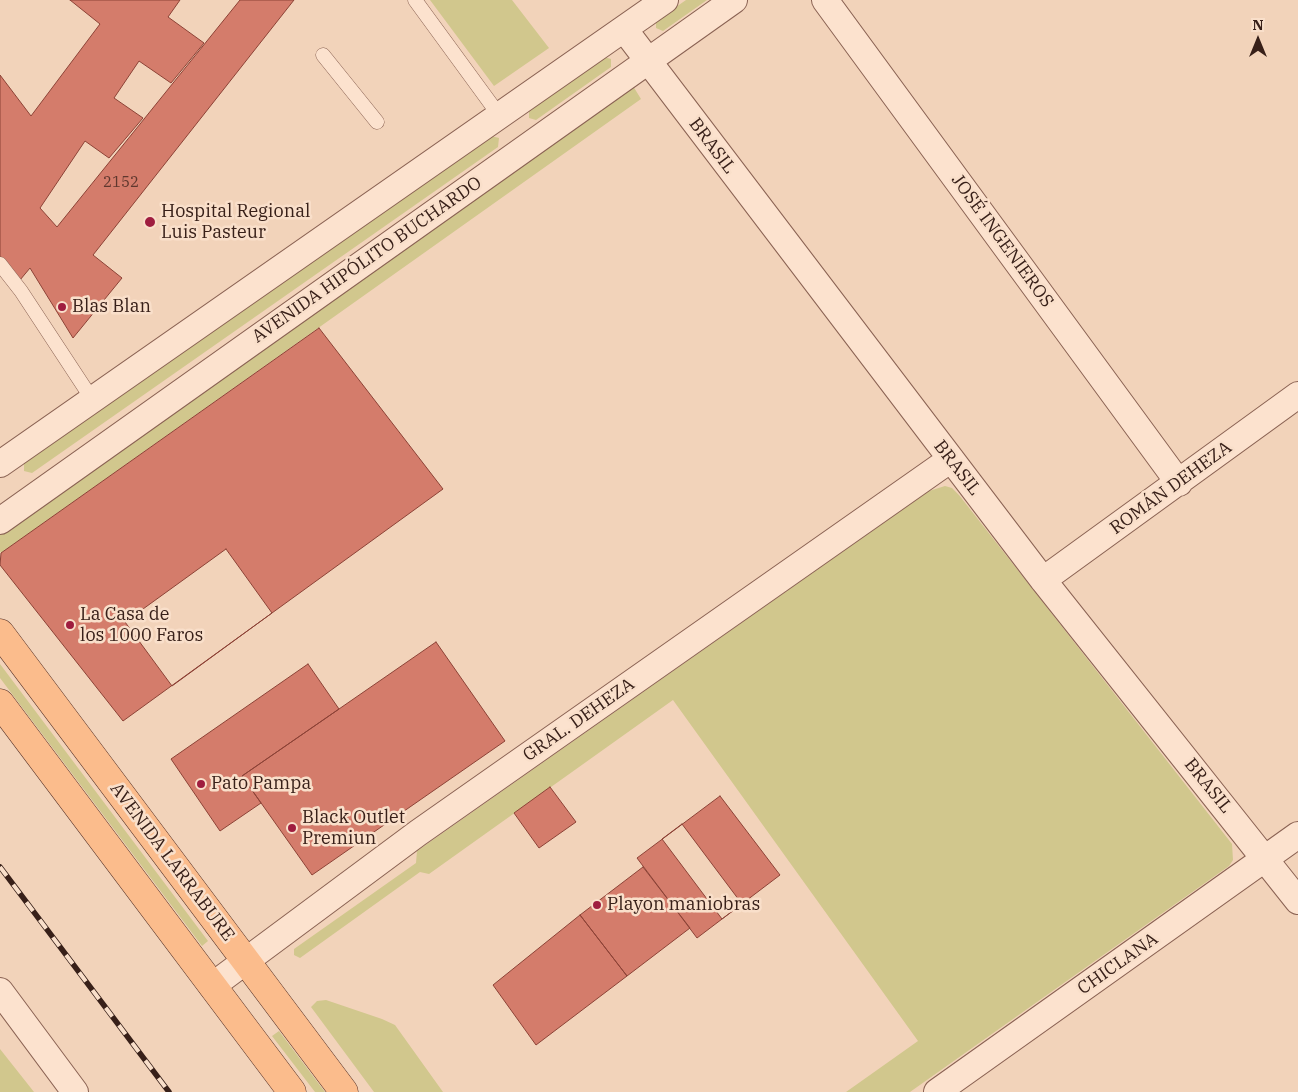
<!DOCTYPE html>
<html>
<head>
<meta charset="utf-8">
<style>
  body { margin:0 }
  #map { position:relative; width:1298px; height:1092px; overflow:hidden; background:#f2d3ba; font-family:"IBM Plex Serif",serif }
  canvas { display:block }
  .north { position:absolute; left:1233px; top:15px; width:50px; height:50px; -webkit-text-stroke:4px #f9dfca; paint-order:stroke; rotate:0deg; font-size:14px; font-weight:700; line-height:20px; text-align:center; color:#382019 }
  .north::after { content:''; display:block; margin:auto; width:18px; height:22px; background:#382019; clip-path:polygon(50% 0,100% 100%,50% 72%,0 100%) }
</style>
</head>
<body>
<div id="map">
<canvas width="1298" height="1092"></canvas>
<div class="north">N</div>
</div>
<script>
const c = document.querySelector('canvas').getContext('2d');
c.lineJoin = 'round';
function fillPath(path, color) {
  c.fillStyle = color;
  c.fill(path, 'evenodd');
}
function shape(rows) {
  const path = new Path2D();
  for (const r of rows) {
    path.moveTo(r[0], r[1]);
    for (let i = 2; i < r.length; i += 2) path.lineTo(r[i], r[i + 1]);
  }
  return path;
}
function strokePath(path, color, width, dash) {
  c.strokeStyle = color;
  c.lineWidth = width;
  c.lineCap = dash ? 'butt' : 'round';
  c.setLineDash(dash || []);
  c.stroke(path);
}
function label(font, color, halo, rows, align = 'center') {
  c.font = font + ' "IBM Plex Serif",serif';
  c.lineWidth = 5;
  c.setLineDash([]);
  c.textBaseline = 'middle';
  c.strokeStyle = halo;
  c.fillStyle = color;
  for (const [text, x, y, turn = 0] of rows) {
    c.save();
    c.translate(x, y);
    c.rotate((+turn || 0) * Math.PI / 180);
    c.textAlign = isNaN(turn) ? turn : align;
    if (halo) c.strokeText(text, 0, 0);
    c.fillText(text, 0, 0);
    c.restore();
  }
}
fillPath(shape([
  [430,0,512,0,549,48,494,86],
  [686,0,707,0,663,31,656,28,656,21],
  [604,57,611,59,611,67,536,120,529,118,529,110],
  [633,86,641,99,1,553,0,551,0,535],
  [491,136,499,138,498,147,32,473,24,471,24,463],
  [945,486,952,488,959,495,1232,844,1233,860,1229,866,910,1092,846,1092,918,1041,673,700,429,874,420,872,300,958,294,955,294,949,416,863,417,851,929,491],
  [0,664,208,941,202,946,0,678],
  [326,1000,382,1019,395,1025,443,1092,374,1092,311,1007,317,1001],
  [279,1031,325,1092,315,1092,272,1036],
  [0,1049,34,1092,0,1092]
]), '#d1c78d');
const building = shape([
  [70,0,180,0,168,17,204,43,171,83,139,61,114,98,143,118,109,158,85,141,40,208,57,227,240,0,294,0,93,255,122,278,73,338,30,268,20,280,0,273,0,75,31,116,100,24,70,0],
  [319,328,443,489,123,721,0,565,1,553,319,328],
  [226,549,272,613,172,686,125,622,226,549],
  [436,642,505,741,312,875,242,776,436,642],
  [308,664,339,709,242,776,261,803,220,831,171,759,308,664],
  [550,787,576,822,539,848,514,813,550,787],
  [720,796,780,875,697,938,637,858,720,796],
  [682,824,742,904,722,919,662,839,682,824],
  [643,867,690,928,627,976,580,915,643,867],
  [580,915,627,976,536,1045,493,985,580,915]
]);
fillPath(building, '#d47c6b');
strokePath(building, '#8c4236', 1);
const lane = shape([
  [415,0,499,115],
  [323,55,377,122],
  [0,264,21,291,92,399]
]);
const street = shape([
  [825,0,1179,483],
  [624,29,1043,580,1298,901],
  [0,464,665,0],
  [0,521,734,0],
  [1043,580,1298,395],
  [212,986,418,833,951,459],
  [0,991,75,1092],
  [937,1092,1298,835]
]);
const primary = shape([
  [0,633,344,1092],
  [0,703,292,1092]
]);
strokePath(lane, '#8a6253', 15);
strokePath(street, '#8a6253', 28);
strokePath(primary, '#573228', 29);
strokePath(lane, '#fce2ce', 14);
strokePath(street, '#fce2ce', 26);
strokePath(primary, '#fbbc8c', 28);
const rail = shape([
  [0,867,169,1092]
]);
strokePath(rail, '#382019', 5.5);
strokePath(rail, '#f9dfca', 4, [11]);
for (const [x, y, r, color] of [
  [150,222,6,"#9f1d3f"],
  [62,307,5,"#9f1d3f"],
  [70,625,5,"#9f1d3f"],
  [201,784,5,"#9f1d3f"],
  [292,828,5,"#9f1d3f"],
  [597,905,5,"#9f1d3f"]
]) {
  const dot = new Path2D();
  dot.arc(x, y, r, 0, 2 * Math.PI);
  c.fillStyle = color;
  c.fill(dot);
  strokePath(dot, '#f9dfca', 2);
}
label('15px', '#5f372e', null, [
  ["2152",121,183]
]);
label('18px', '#382019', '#f9dfca', [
  ["BRASIL",712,146,53],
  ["JOSÉ INGENIEROS",1002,241,54],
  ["AVENIDA HIPÓLITO BUCHARDO",367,260,-35],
  ["BRASIL",957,468,52],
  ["ROMÁN DEHEZA",1171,488,-36],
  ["GRAL. DEHEZA",579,720,-35],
  ["BRASIL",1208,786,51],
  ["AVENIDA LARRABURE",172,862,53],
  ["CHICLANA",1118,964,-35]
]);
label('18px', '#382019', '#f9dfca', [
  ["Hospital Regional",161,212],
  ["Luis Pasteur",161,233],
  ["Blas Blan",72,307],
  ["La Casa de",80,615],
  ["los 1000 Faros",80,636],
  ["Pato Pampa",211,784],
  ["Black Outlet",302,818],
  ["Premiun",302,839],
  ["Playon maniobras",607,905]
], 'left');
</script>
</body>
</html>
